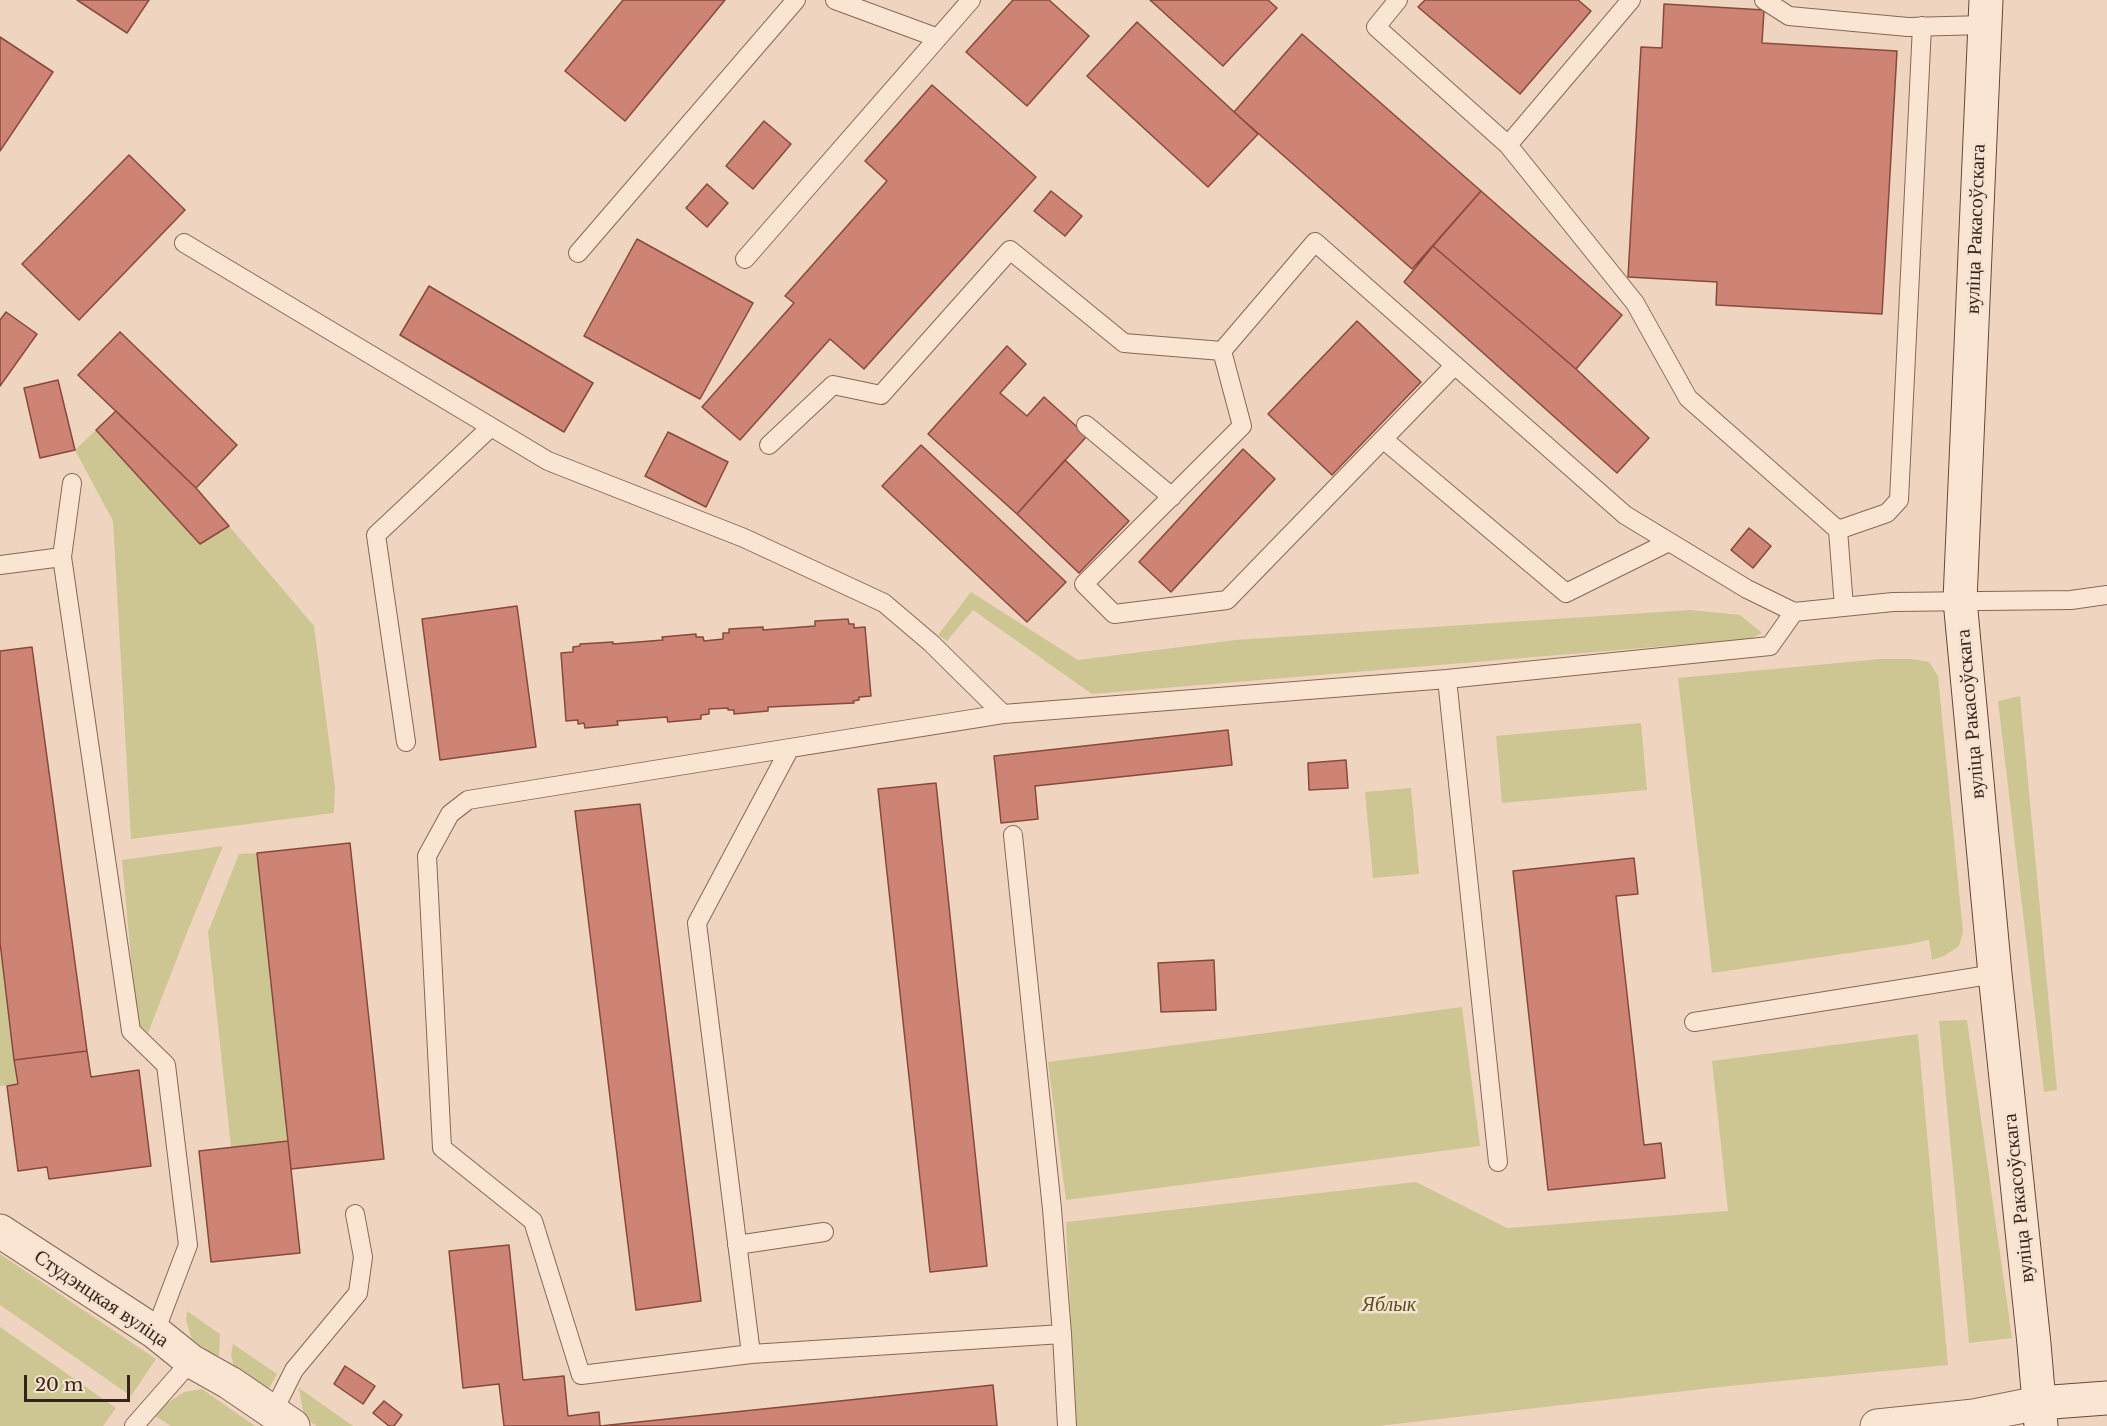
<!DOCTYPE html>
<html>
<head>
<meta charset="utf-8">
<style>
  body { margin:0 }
  #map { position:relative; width:2107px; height:1426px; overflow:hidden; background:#efd5bf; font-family:"Libre Baskerville",serif }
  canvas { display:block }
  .scale { position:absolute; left:24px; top:1375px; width:106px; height:27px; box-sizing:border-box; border:3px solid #37231c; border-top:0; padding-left:8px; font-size:18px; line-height:21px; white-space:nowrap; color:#37231c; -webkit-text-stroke:4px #f6e2cf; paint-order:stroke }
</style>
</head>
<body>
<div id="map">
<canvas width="2107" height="1426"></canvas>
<div class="scale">20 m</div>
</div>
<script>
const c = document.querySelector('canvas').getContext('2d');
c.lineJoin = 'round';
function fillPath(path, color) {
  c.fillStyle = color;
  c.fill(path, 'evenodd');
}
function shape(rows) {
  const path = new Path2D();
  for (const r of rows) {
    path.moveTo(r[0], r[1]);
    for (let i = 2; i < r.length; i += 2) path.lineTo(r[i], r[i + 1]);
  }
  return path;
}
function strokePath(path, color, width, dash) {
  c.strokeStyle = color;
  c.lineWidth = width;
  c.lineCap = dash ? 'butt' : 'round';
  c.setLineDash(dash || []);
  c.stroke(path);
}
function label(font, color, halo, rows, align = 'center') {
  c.font = font + ' "Libre Baskerville",serif';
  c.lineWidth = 5;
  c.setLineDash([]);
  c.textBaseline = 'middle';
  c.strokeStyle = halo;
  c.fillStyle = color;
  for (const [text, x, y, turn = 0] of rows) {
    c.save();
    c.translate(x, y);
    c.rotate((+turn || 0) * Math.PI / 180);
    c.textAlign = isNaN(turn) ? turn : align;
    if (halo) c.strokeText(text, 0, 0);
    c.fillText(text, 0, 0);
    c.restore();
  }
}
fillPath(shape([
  [96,430,200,544,229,526,314,626,335,787,334,813,131,839,113,521,75,450],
  [971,592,1078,660,1236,640,1691,610,1740,615,1762,633,1750,639,1092,694,973,610,947,641,938,635],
  [1880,659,1912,659,1929,662,1938,676,1963,932,1959,946,1944,956,1932,960,1929,940,1904,945,1712,973,1678,678],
  [2020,696,2057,1090,2044,1092,1998,701],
  [1641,723,1647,790,1502,803,1496,736],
  [1411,788,1419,874,1373,878,1365,792],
  [223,846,188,930,148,1033,137,1023,122,860],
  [257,853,288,1141,231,1147,208,932,239,854],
  [0,942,18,1084,0,1086],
  [1462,1007,1480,1146,1066,1200,1048,1062],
  [1967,1020,2012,1338,1969,1343,1939,1021],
  [1918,1034,1948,1365,1729,1386,1378,1426,1076,1426,1066,1222,1416,1182,1507,1228,1728,1211,1712,1061],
  [0,1254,156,1359,131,1396,0,1305],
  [187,1311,220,1334,219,1356,212,1354,192,1339,186,1321],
  [0,1327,116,1408,103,1426,0,1426],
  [233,1344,277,1374,266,1394,237,1377,231,1355],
  [299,1388,353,1426,317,1426,309,1421,303,1411],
  [202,1389,255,1426,171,1426,155,1416,166,1404,184,1392]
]), '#cdc693');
const building = shape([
  [77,0,149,0,127,33,77,0],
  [623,0,725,0,625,121,565,71,623,0],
  [1013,0,1049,0,1089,36,1027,106,966,52,1013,0],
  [1150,0,1268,0,1277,8,1223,66,1150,0],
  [1425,0,1578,0,1591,11,1520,94,1418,7,1425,0],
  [1664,4,1764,10,1762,43,1897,51,1882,314,1716,305,1717,282,1628,277,1641,47,1662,48,1664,4],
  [1137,22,1258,134,1208,187,1087,76,1137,22],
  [1302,34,1481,191,1412,269,1234,112,1302,34],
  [0,37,53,72,0,151,0,37],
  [932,85,1036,177,864,369,830,339,740,440,702,407,794,303,785,296,887,181,865,161,932,85],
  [764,121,791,144,753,189,726,166,764,121],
  [129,155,185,210,79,320,22,264,129,155],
  [707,184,728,203,707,227,686,208,707,184],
  [1051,191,1082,216,1065,236,1034,211,1051,191],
  [1481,191,1622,315,1576,369,1433,246,1481,191],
  [637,239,753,303,700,399,584,336,637,239],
  [1433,246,1576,369,1649,438,1617,473,1404,282,1433,246],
  [429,286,593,383,564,432,400,335,429,286],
  [6,312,37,334,0,386,0,320,6,312],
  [1357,321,1421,382,1332,475,1268,414,1357,321],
  [120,332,237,445,196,488,78,375,120,332],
  [1007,346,1026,364,1000,393,1027,416,1044,397,1087,436,1017,514,928,434,1007,346],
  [58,380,75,450,40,458,24,388,58,380],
  [116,411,196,488,229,526,200,544,96,430,116,411],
  [668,432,728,462,706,507,645,476,668,432],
  [921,445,1066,582,1027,622,882,486,921,445],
  [1243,449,1275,479,1171,592,1139,562,1243,449],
  [1065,460,1129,521,1079,573,1017,514,1065,460],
  [1749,528,1771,546,1753,568,1731,550,1749,528],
  [517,606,536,747,440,760,422,619,517,606],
  [848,619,849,624,854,624,854,628,865,627,871,696,859,697,859,700,853,701,854,703,768,707,768,711,734,714,734,710,728,710,728,708,709,709,709,714,701,715,701,719,668,722,667,717,617,721,618,725,585,728,584,723,578,724,578,720,566,721,561,653,573,652,573,647,580,646,580,644,613,642,613,644,663,640,662,637,696,634,696,637,703,637,704,641,723,639,723,633,729,633,729,629,763,627,763,630,815,626,815,621,848,619],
  [32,647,87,1051,14,1060,0,942,0,651,32,647],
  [1228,730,1232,765,1035,786,1038,819,1001,823,994,756,1228,730],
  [1346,760,1348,788,1309,790,1308,763,1346,760],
  [936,783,987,1266,930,1272,878,789,936,783],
  [640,804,701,1301,636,1310,575,811,640,804],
  [350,843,384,1159,291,1169,257,853,350,843],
  [1634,858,1638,894,1616,896,1644,1145,1661,1143,1665,1178,1548,1190,1513,871,1634,858],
  [1214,960,1216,1010,1161,1012,1158,963,1214,960],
  [87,1051,91,1077,139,1070,151,1166,49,1179,47,1167,18,1171,7,1086,18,1084,14,1060,87,1051],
  [288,1141,300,1253,211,1262,199,1151,288,1141],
  [509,1245,523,1380,564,1376,568,1416,599,1412,600,1426,993,1385,997,1426,504,1426,499,1384,463,1388,449,1251,509,1245],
  [345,1366,375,1386,363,1404,334,1384,345,1366],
  [384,1401,402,1415,394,1426,389,1426,373,1413,384,1401]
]);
fillPath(building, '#ce8474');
strokePath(building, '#87493c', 1.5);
const lane = shape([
  [835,0,938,38],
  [1398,0,1376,27,1508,145,1635,303,1688,398,1838,530,1844,607],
  [1764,0,1789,16,1908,27,1985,25],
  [1508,145,1631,0],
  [184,243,548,461,744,538,884,603,931,643,1003,714],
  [578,253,796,0],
  [745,259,971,0],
  [1222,351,1242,426,1084,584,1114,614,1227,600,1455,365],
  [1086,425,1172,497],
  [1383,439,1566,593,1669,542],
  [769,445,833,385,881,395,1010,250,1124,343,1222,351,1315,242,1625,515,1747,589,1794,612],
  [72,483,62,557,131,1031,166,1065,188,1245,155,1332],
  [1838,530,1887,513,1899,500,1922,26],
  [0,565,62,557],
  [1447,679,1498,1162],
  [406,742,376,535,491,427],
  [1013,835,1052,1209,1062,1334],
  [1694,1022,1995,974],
  [737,1245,824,1232],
  [751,1354,581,1375,533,1221,442,1148,427,856,450,814,468,800,790,748],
  [273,1412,294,1370,358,1293,363,1257,355,1214],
  [134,1426,191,1361],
  [1067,1426,1062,1334,751,1354,697,923,790,748,1003,714,1447,679,1770,646,1794,612,1893,602,2071,600,2107,595]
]);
const street = shape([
  [0,1231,155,1332,191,1361,230,1383,293,1426],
  [1877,1426,1974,1416,2039,1403]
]);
const secondary = shape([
  [1986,0,1960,600,1995,974,2034,1344,2041,1426],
  [2039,1403,2107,1398]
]);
strokePath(lane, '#886657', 20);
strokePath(street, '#886657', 35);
strokePath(secondary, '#69473a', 35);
strokePath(lane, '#fae5d2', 18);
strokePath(street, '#fae5d2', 33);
strokePath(secondary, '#fae5d2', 33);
label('20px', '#37231c', '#f6e2cf', [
  ["вуліца Ракасоўскага",1976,229,-88],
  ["вуліца Ракасоўскага",1971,714,-95],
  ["вуліца Ракасоўскага",2019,1198,-96],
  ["Студэнцкая вуліца",101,1299,34]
]);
label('italic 20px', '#535422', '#f6e2cf', [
  ["Яблык",1389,1305]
]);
</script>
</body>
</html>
